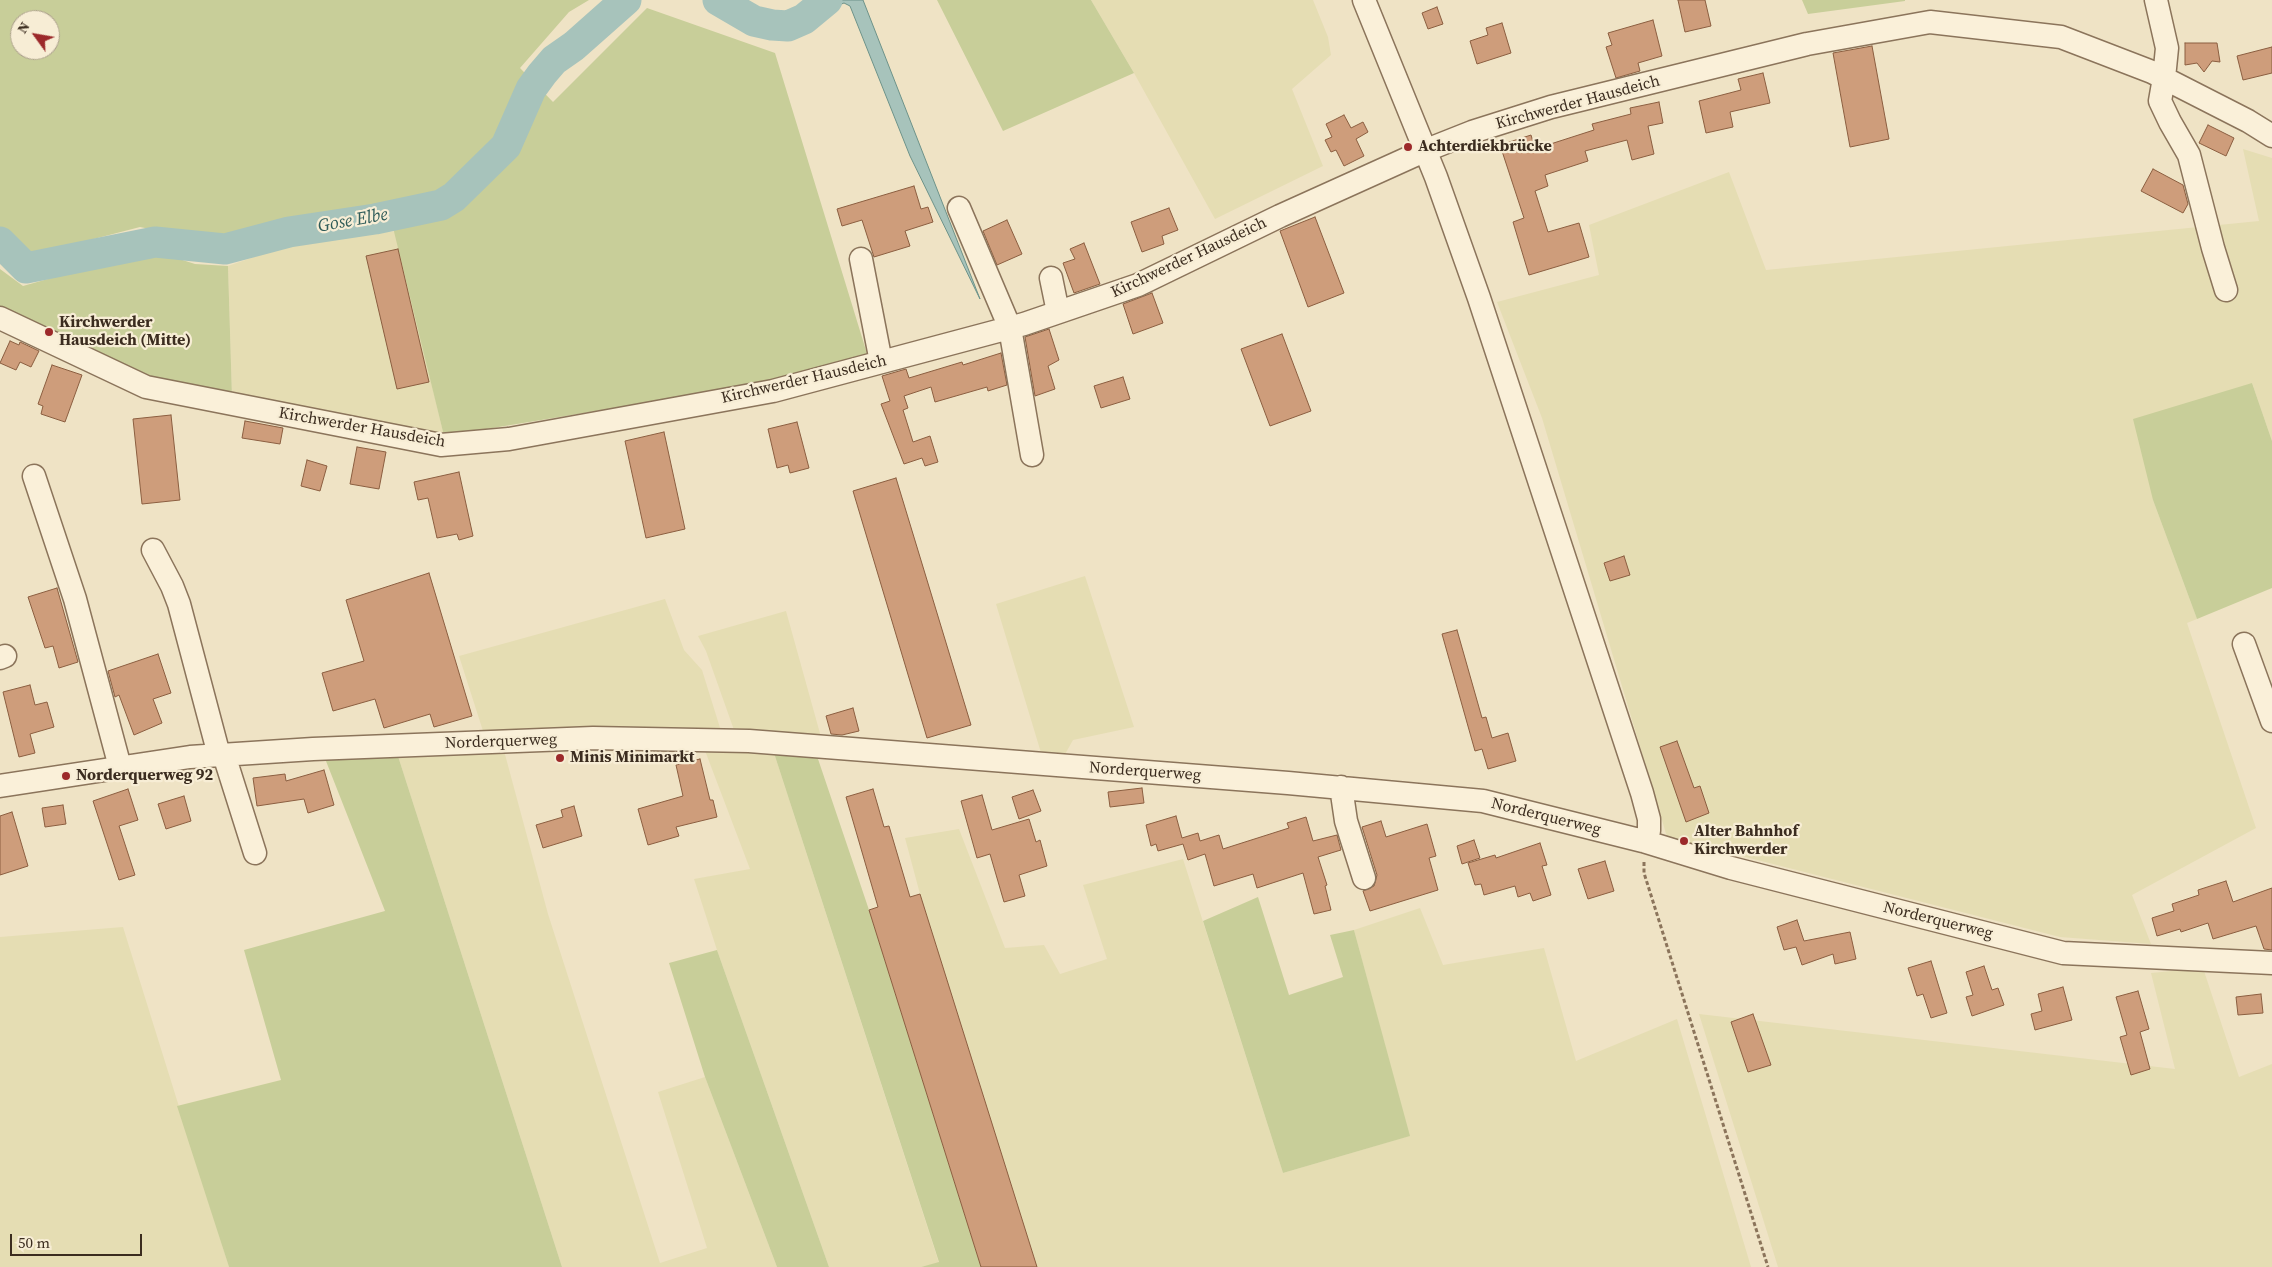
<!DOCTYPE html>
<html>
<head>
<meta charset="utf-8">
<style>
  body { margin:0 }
  #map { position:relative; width:2272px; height:1267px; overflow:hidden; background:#efe3c5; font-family:"Source Serif 4",serif }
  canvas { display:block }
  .north { position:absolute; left:10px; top:10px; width:50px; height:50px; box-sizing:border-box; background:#f7edd5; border:1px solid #aca08c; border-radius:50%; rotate:302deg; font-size:14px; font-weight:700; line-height:20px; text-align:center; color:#3b2c1f }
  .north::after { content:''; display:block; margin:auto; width:18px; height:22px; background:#9c292a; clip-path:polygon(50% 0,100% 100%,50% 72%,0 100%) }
  .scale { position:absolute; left:10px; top:1234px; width:132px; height:22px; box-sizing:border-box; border:2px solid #3b2c1f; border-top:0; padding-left:6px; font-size:15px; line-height:18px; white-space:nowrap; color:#3b2c1f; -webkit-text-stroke:4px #f7edd5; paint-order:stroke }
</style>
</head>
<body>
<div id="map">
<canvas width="2272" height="1267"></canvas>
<div class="north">N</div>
<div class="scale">50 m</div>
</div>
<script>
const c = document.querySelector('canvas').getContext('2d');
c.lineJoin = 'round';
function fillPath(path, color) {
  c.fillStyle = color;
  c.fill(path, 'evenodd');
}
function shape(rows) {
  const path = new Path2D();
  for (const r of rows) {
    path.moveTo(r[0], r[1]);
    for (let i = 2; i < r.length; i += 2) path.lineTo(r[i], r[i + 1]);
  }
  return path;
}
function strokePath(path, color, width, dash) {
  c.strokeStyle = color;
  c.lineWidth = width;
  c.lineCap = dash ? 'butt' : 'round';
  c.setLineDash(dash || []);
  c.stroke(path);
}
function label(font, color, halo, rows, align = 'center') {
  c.font = font + ' "Source Serif 4",serif';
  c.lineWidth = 4.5;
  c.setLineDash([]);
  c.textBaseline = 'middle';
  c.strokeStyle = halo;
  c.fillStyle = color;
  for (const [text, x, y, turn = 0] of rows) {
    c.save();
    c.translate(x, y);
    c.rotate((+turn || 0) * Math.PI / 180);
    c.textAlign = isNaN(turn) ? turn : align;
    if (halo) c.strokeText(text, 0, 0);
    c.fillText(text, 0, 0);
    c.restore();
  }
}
fillPath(shape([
  [1091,0,1313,0,1328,37,1331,55,1292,89,1323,166,1215,219,1134,73],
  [2243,149,2272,158,2272,441,2252,383,2153,500,2197,619,2187,623,2256,828,2132,895,2151,944,2060,937,1667,837,1542,418,1497,302,1599,275,1589,225,1729,172,1766,270,2259,221],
  [395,231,444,436,232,397,228,266,300,241],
  [1085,576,1134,727,1073,740,1064,756,1042,756,996,604],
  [665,599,684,650,702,670,721,731,483,731,459,656],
  [786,611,821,737,734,730,706,651,698,636],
  [503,747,548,914,660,1263,707,1248,658,1092,705,1077,777,1267,562,1267,397,753],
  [704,748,774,753,939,1263,921,1267,829,1267,717,950,694,879,750,869],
  [959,829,1005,948,1044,945,1060,974,1107,959,1083,885,1183,859,1283,1173,1409,1136,1354,930,1420,908,1443,965,1544,948,1576,1061,1677,1019,1751,1267,1037,1267,920,894,905,838],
  [123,927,229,1267,0,1267,0,937],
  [2203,968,2239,1077,2272,1064,2272,1267,1778,1267,1699,1014,2175,1069,2151,973]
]), '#e5ddb3');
fillPath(shape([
  [0,0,589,0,569,12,520,68,553,102,647,8,775,53,868,357,772,382,444,436,387,203,291,218,214,242,140,227,28,256,0,228],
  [20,20,50,20,50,50,20,50],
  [937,0,1091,0,1134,73,1003,131],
  [1802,0,1905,0,1905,1,1808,14],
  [151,250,195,264,228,266,232,397,151,380,0,306,0,269,23,286],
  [2252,383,2272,441,2272,588,2197,619,2153,500,2133,419],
  [397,753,562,1267,229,1267,177,1106,281,1080,244,950,385,911,324,756],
  [774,753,817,756,869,910,981,1267,921,1267,939,1262],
  [1258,897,1289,995,1343,977,1330,935,1354,930,1410,1136,1283,1173,1203,921],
  [717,950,829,1267,777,1267,705,1077,669,963]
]), '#c8ce99');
const water = shape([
  [810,0,863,0,980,299,910,156,850,6,844,3,804,19,810,0]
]);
fillPath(water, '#a7c3bb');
strokePath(water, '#6d9289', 1);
strokePath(shape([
  [718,0,754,21,772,25,788,26,804,19,827,0],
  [0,242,26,268,155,242,225,249,289,232,375,219,441,205,454,197,506,146,531,89,542,74,554,60,574,46,626,0]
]), '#a7c3bb', 31);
const building = shape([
  [1678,0,1705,0,1711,26,1685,32,1678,0],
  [1437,7,1443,24,1428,29,1422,13,1437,7],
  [1653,20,1662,56,1638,63,1640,71,1616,78,1606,47,1612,45,1608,33,1653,20],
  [1502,23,1511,53,1477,64,1470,41,1488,35,1486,28,1502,23],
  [2185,43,2217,43,2220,62,2212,61,2204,72,2197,63,2185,65,2185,43],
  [1872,46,1889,139,1850,147,1833,53,1872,46],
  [2272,47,2272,73,2243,80,2237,56,2272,47],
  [1763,73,1770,103,1730,112,1733,127,1706,133,1699,101,1741,90,1738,79,1763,73],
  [1659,102,1663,123,1648,126,1654,154,1632,160,1627,140,1585,151,1588,161,1545,175,1548,186,1535,191,1548,232,1579,223,1589,257,1529,275,1513,222,1524,218,1500,145,1531,135,1535,149,1594,130,1592,124,1631,114,1630,108,1659,102],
  [1344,115,1351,128,1363,122,1368,132,1356,139,1364,156,1344,166,1336,150,1331,152,1325,140,1332,137,1326,124,1344,115],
  [2208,125,2234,138,2226,156,2199,143,2208,125],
  [2153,169,2183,185,2188,204,2183,213,2141,191,2153,169],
  [914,186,921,209,928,207,933,222,905,231,910,246,874,257,862,220,842,226,837,209,914,186],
  [1169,208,1178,230,1162,236,1164,244,1142,252,1131,222,1169,208],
  [1315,217,1344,293,1308,307,1280,231,1315,217],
  [1007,220,1022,254,997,265,983,231,1007,220],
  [1084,243,1100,284,1074,293,1063,263,1075,259,1070,249,1084,243],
  [398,249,429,382,397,389,366,256,398,249],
  [1152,293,1163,323,1133,334,1123,304,1152,293],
  [1049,329,1059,360,1048,366,1055,389,1035,396,1025,337,1049,329],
  [1282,334,1311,411,1270,426,1241,349,1282,334],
  [10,341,19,345,20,342,39,351,31,367,20,362,16,370,0,363,10,341],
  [1001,353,1007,385,988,391,987,387,935,402,931,387,904,396,908,408,903,410,913,442,930,436,938,462,925,466,922,458,904,464,881,404,890,401,882,376,906,369,909,378,962,362,963,365,1001,353],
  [52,365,82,375,65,422,41,414,43,406,38,404,52,365],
  [1123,377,1130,399,1101,408,1094,386,1123,377],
  [171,415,180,500,142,504,133,419,171,415],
  [245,421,283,428,280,444,242,438,245,421],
  [797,422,809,468,790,473,788,465,777,468,768,429,797,422],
  [664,432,685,529,646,538,625,441,664,432],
  [357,447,386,452,379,489,350,484,357,447],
  [307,460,327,466,320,491,301,486,307,460],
  [459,472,473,536,459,540,457,534,437,538,428,498,418,500,414,482,459,472],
  [896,478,971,725,927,738,853,491,896,478],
  [1624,556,1630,575,1610,581,1604,563,1624,556],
  [429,573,472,716,434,727,430,714,384,728,375,699,333,711,322,673,364,661,346,600,429,573],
  [57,588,78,662,59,668,53,646,45,648,28,597,57,588],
  [1457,630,1482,718,1486,717,1492,738,1508,733,1516,761,1488,769,1482,749,1475,751,1442,634,1457,630],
  [158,654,171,693,153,699,162,723,134,735,119,695,115,697,108,671,158,654],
  [30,685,35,705,47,702,54,727,30,734,35,753,19,757,3,692,30,685],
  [853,708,859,731,842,735,831,734,826,716,853,708],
  [1677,741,1694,788,1700,786,1709,813,1686,822,1660,747,1677,741],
  [700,759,710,800,713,800,717,817,676,827,679,836,648,845,638,809,683,796,676,765,700,759],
  [324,770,334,805,308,813,304,799,257,806,253,778,285,774,286,781,324,770],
  [1142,788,1144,803,1110,807,1108,792,1142,788],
  [128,789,138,820,119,826,135,875,119,880,93,801,128,789],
  [873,789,884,827,889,826,910,897,920,894,1037,1267,981,1267,869,910,878,907,846,797,873,789],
  [1033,790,1041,811,1019,819,1012,797,1033,790],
  [982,795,992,830,1029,819,1036,842,1040,840,1047,866,1019,875,1025,896,1004,902,990,854,977,858,961,801,982,795],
  [184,796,191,821,166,829,158,804,184,796],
  [63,805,66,824,45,827,42,808,63,805],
  [574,806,582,836,543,848,536,825,563,817,561,810,574,806],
  [12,812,28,866,0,875,0,816,12,812],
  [1176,816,1182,838,1198,833,1200,841,1219,835,1223,849,1289,828,1287,823,1306,817,1313,841,1337,835,1341,850,1318,857,1327,885,1325,886,1331,910,1314,914,1303,873,1257,888,1253,874,1214,886,1205,854,1188,860,1183,844,1158,851,1156,844,1151,846,1146,825,1176,816],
  [1381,821,1386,837,1427,824,1436,856,1429,858,1438,890,1370,911,1363,891,1374,886,1377,875,1362,827,1381,821],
  [1474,840,1480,858,1462,864,1457,846,1474,840],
  [1540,843,1547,865,1542,866,1551,895,1533,901,1530,893,1518,897,1515,886,1484,895,1481,884,1475,885,1468,863,1495,855,1496,858,1540,843],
  [1605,861,1614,891,1588,899,1578,869,1605,861],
  [2226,881,2233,902,2272,888,2272,950,2264,949,2256,926,2213,939,2208,923,2181,932,2180,929,2157,936,2152,918,2174,911,2172,904,2199,895,2198,890,2226,881],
  [1797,920,1804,941,1850,932,1856,959,1835,964,1833,954,1802,965,1796,947,1784,950,1777,927,1797,920],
  [1931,961,1947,1013,1931,1018,1923,994,1917,996,1908,968,1931,961],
  [1984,966,1992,990,1998,988,2004,1005,1972,1016,1966,997,1973,995,1966,972,1984,966],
  [2063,987,2072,1020,2035,1030,2031,1014,2042,1011,2038,994,2063,987],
  [2138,991,2149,1029,2140,1032,2150,1069,2131,1075,2120,1037,2127,1035,2116,997,2138,991],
  [2261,994,2263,1013,2238,1015,2236,997,2261,994],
  [1753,1014,1771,1065,1748,1072,1731,1022,1753,1014]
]);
fillPath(building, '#ce9d7b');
strokePath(building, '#8b5e40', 1);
const minor = shape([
  [1364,0,1436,177,1479,298,1642,793,1649,819,1649,831,1643,841],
  [2156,0,2167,48,2164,78,2160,101,2170,122,2189,155,2213,248,2226,290],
  [959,208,1010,328,1032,455],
  [861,259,881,362],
  [1051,278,1058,312],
  [0,318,146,387,441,445,509,439,773,391,1024,324,1138,285,1280,216,1424,151,1472,132,1551,107,1807,44,1930,22,2061,37,2152,72,2248,121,2272,136],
  [34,476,75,599,120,767],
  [153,550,172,586,179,604,219,755],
  [2244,644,2272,721],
  [0,658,5,656],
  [224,755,255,853],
  [0,786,190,757,313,749,593,738,749,741,1288,783,1483,801,1643,841,1731,868,2063,953,2272,963],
  [1341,787,1346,821,1364,878]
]);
strokePath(minor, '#8b745b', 25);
strokePath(shape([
  [1644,862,1644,873,1768,1267]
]), '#8b745b', 3, [4, 2.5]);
strokePath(minor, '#faf0d9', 22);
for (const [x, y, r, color] of [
  [1408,147,5,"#9c292a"],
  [49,332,5,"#9c292a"],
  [560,758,5,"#9c292a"],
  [66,776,5,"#9c292a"],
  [1684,841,5,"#9c292a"]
]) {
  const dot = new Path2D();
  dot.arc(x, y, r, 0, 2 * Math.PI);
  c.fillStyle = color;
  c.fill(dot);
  strokePath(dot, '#f7edd5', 2);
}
label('16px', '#3b2c1f', '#f7edd5', [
  ["Kirchwerder Hausdeich",1578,103,-15],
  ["Kirchwerder Hausdeich",1189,258,-25],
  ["Kirchwerder Hausdeich",804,380,-13],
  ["Kirchwerder Hausdeich",362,428,10],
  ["Norderquerweg",501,742,-2],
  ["Norderquerweg",1145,772,4],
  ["Norderquerweg",1546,817,14],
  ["Norderquerweg",1938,921,14]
]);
label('bold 16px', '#3b2c1f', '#f7edd5', [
  ["Achterdiekbrücke",1418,147],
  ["Kirchwerder",59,323],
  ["Hausdeich (Mitte)",59,341],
  ["Minis Minimarkt",570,758],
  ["Norderquerweg 92",76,776],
  ["Alter Bahnhof",1694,832],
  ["Kirchwerder",1694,850]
], 'left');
label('italic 18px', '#2e5b58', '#f7edd5', [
  ["Gose Elbe",353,221,-10]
]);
</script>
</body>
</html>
